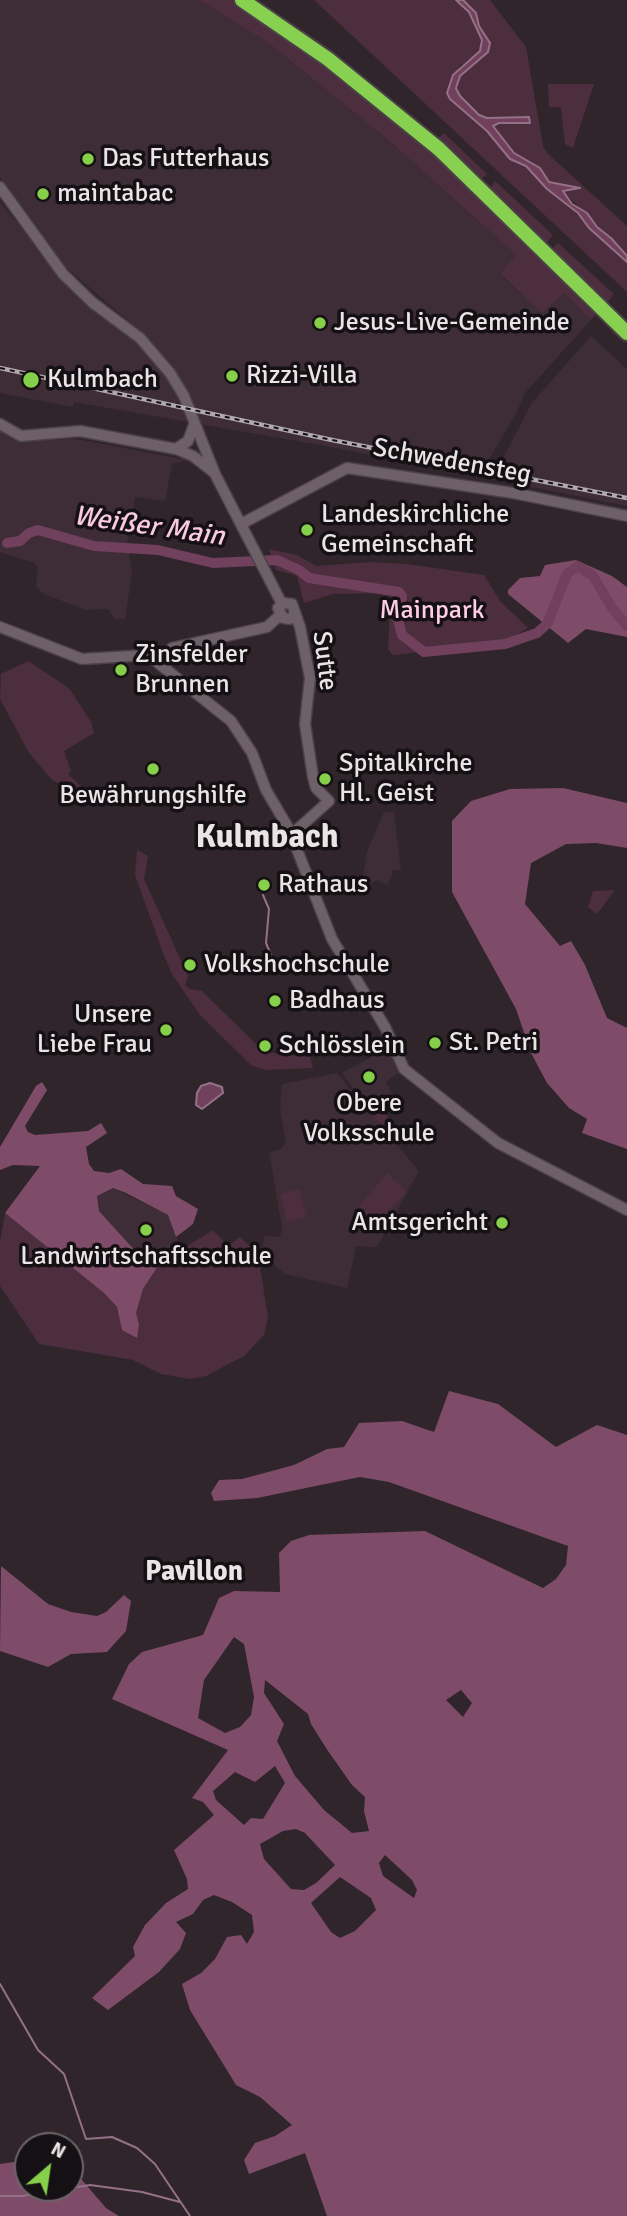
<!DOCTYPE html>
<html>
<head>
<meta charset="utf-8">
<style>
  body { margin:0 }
  #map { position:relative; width:627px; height:2216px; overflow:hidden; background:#30252b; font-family:Signika,sans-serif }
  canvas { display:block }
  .north { position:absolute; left:14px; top:2132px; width:70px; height:70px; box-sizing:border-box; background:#151013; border:2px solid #6b6568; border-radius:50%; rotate:29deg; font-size:19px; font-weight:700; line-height:28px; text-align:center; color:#ebe4e7 }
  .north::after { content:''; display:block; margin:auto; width:24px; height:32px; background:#86cf4b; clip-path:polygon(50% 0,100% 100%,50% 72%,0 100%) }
</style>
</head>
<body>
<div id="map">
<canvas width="627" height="2216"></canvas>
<div class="north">N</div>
</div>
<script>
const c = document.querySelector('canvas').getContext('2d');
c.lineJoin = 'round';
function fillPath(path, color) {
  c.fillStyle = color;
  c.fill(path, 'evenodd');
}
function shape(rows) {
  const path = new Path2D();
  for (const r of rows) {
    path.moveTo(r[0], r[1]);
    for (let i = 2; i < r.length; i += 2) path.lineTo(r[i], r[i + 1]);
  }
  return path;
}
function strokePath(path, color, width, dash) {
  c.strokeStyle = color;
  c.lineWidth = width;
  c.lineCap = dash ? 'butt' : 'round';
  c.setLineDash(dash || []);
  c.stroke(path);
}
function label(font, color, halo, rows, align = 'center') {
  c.font = font + ' Signika,sans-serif';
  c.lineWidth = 7;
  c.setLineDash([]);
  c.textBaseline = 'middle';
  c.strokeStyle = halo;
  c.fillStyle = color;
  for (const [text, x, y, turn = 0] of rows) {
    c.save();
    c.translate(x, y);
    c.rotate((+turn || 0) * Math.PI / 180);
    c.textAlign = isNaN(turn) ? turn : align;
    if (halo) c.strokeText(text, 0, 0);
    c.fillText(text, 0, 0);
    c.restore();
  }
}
fillPath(shape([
  [0,0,199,0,267,42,387,139,517,256,500,275,542,313,564,293,591,320,525,393,517,412,485,466,498,468,531,404,591,336,627,369,627,506,331,447,74,402,73,407,0,393,0,202,81,300,135,338,163,368,180,398,175,404,191,406,174,370,149,339,53,256,0,177],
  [0,429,14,440,76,439,187,460,172,464,165,501,135,497,127,543,132,573,125,619,115,619,108,609,86,610,44,594,36,587,38,568,34,563,0,552],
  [384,812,394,812,401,870,392,870,392,876,387,885,377,880,370,884,362,882,367,852],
  [390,1047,402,1070,386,1082,392,1093,371,1112,342,1073],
  [337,1073,419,1171,377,1247,356,1246,347,1288,285,1274,262,1254,264,1236,280,1237,282,1227,269,1152,281,1149,286,1142,280,1109,282,1084],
  [113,1188,168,1215,181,1249,150,1267,99,1211,97,1196]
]), '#3e2d36');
fillPath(shape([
  [199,0,231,0,288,35,449,163,598,311,591,320,564,293,542,313,500,274,516,255,387,139,267,42],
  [248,0,256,0,317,43,438,139,444,133,487,174,482,178,491,187,495,181,553,235,547,243,552,249,558,243,614,294,606,304,512,213],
  [314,0,456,0,469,12,482,40,480,51,460,66,447,92,450,99,487,131,510,159,526,166,547,189,578,213,589,228,627,262,627,292],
  [463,0,490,0,526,47,543,146,547,153,627,226,627,256,563,191,579,187,549,182,540,168,514,153,493,126,529,117,487,118,479,115,460,96,456,82,464,70,482,58,490,44,479,26,475,13],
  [548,84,594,84,573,148,565,144,561,107,549,107],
  [269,549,297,555,316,566,369,562,407,564,484,575,500,601,528,628,507,640,483,645,393,655,388,649,391,593,333,594,304,603,297,576,276,570],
  [28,661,69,688,91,722,94,733,64,751,71,771,68,774,82,787,77,792,52,780,29,753,0,699,1,674],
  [137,850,148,856,144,879,188,976,185,985,190,989,202,991,264,1052,310,1057,313,1068,266,1070,252,1066,200,1015,172,974,163,953,135,875],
  [615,890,597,914,588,907,593,891],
  [381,1109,400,1131,391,1138,373,1116],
  [387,1173,407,1191,378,1224,358,1207],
  [300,1189,307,1217,287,1222,280,1194],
  [5,1213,104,1293,117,1307,122,1330,139,1324,136,1313,143,1289,160,1263,213,1230,228,1246,240,1237,258,1254,268,1317,264,1335,244,1356,206,1376,190,1379,161,1374,133,1360,39,1344,0,1286,0,1242]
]), '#4c2e3f');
fillPath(shape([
  [576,560,612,576,627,587,627,637,586,629,568,643,508,594,508,590,520,578,540,576,545,565],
  [563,788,627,803,627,848,596,843,566,844,531,863,525,904,560,946,571,941,585,965,607,1018,627,1028,627,1149,582,1133,587,1119,569,1108,547,1083,531,1053,516,1009,452,892,452,821,471,801,510,789],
  [42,1082,47,1090,25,1126,28,1132,35,1135,88,1131,101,1123,107,1133,86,1147,89,1164,94,1171,109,1173,121,1169,143,1184,172,1186,176,1196,198,1209,193,1224,176,1237,168,1215,126,1193,113,1188,97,1196,99,1211,150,1267,160,1263,143,1289,136,1313,139,1324,137,1338,122,1330,117,1307,104,1293,5,1213,40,1166,13,1165,0,1170,0,1147,36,1086],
  [449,1391,498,1404,556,1447,597,1425,627,1435,627,2216,327,2216,305,2153,249,2174,244,2160,255,2143,275,2136,292,2125,260,2097,236,2085,190,2010,182,1984,201,1973,215,1959,227,1937,241,1935,247,1944,254,1932,252,1915,232,1902,214,1895,203,1900,193,1914,176,1922,186,1933,180,1949,159,1972,108,2010,92,1998,135,1956,133,1947,145,1925,166,1903,188,1889,187,1879,174,1850,214,1815,203,1802,192,1798,228,1750,112,1699,129,1664,142,1652,203,1635,219,1598,234,1591,280,1592,279,1553,291,1541,309,1535,425,1531,543,1588,556,1579,566,1565,568,1546,389,1482,360,1477,257,1498,214,1501,211,1493,219,1480,242,1479,294,1465,327,1449,344,1447,359,1423,402,1421,434,1432],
  [234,1637,244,1644,254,1697,251,1715,240,1727,225,1733,198,1718,204,1680],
  [265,1680,308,1714,311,1724,328,1751,352,1785,365,1797,364,1811,369,1831,352,1833,324,1810,295,1776,277,1741,284,1724,264,1693],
  [461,1690,472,1703,463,1717,446,1700],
  [275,1766,285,1783,263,1819,251,1818,244,1825,216,1800,213,1791,235,1772,255,1782],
  [296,1829,305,1833,335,1865,316,1883,304,1890,291,1889,264,1859,260,1844,283,1831],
  [385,1855,412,1880,417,1890,414,1898,383,1876,379,1863],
  [340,1877,371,1898,376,1910,355,1931,340,1938,331,1932,311,1903],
  [1,1566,48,1604,71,1612,97,1616,106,1612,124,1595,131,1601,126,1631,107,1652,71,1654,48,1667,0,1651],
  [28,2160,28,2188,70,2188,70,2166,106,2208,119,2216,0,2216,0,2164]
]), '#7e4c68');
const water = shape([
  [456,0,463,0,476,13,479,26,490,43,488,52,460,76,456,88,460,96,479,115,487,118,529,117,530,123,499,123,493,126,514,153,540,168,549,182,580,188,563,191,572,204,587,213,597,227,611,238,627,256,627,262,589,228,578,213,547,189,526,166,510,159,487,131,450,99,447,93,453,75,480,51,482,40,469,12,456,0],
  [210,1083,222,1087,223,1093,202,1109,196,1105,197,1093,201,1086,210,1083]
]);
fillPath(water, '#70405c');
strokePath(water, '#957186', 2);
strokePath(shape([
  [263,895,269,909,266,943,273,960],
  [0,1984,38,2050,64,2074,86,2139,112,2137,137,2148,155,2164,190,2216],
  [0,2196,22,2196,90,2185,142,2192,180,2202]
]), '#957186', 2);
strokePath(shape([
  [7,543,20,541,29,533,38,530,94,546,158,550,213,563,277,560,299,570,309,578,399,592,402,596,398,620,402,635,424,652,505,644,537,633,547,624,567,574,578,566,593,576,612,608,627,626]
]), '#70405c', 10);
const minor = shape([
  [0,187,63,274,93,303,140,338,170,373,184,396,215,474,282,604],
  [0,424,21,436,80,431,176,449,193,456,212,471],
  [176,449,188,441,194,425],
  [241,524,347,468,513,493,627,516],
  [0,627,82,659,148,655,231,721,252,753,266,790,289,829,332,939,385,1027,404,1069,498,1143,627,1210],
  [159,662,172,648,267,627,279,616],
  [291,835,329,801,316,788,313,777,305,724,310,678,300,627,292,604,284,603,278,608,283,618,290,619,295,614]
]);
const highway = shape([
  [242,0,328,59,439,149,627,333]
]);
strokePath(minor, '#4b4147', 13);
strokePath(highway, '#4b4147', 18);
strokePath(minor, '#6d6067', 10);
strokePath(highway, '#88d04f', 14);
const rail = shape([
  [0,368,332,440,627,498]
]);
strokePath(rail, '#b0a8ac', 4.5);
strokePath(rail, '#151013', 2, [5]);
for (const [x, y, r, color] of [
  [88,159,7,"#86cf4b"],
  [43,194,7,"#86cf4b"],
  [320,323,7,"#86cf4b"],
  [232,376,7,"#86cf4b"],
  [31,380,9,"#86cf4b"],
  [307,530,7,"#86cf4b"],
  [121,670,7,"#86cf4b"],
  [153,769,7,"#86cf4b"],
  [325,779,7,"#86cf4b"],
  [264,885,7,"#86cf4b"],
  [190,965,7,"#86cf4b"],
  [275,1001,7,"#86cf4b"],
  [166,1030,7,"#86cf4b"],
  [435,1043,7,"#86cf4b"],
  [265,1046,7,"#86cf4b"],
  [369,1077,7,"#86cf4b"],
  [502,1223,7,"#86cf4b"],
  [146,1230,7,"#86cf4b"]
]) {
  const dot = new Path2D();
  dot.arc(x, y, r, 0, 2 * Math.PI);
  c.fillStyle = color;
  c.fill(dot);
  strokePath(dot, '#151013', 2.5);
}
label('26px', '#ebe4e7', '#151013', [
  ["Das Futterhaus",102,159],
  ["maintabac",57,194],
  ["Jesus-Live-Gemeinde",334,323],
  ["Rizzi-Villa",246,376],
  ["Kulmbach",47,380],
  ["Landeskirchliche",321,515],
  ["Gemeinschaft",321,545],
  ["Zinsfelder",135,655],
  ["Brunnen",135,685],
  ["Spitalkirche",339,764],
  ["Hl. Geist",339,794],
  ["Bewährungshilfe",153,796,"center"],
  ["Rathaus",278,885],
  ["Volkshochschule",204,965],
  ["Badhaus",289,1001],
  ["Unsere",152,1015,"right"],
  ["Liebe Frau",152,1045,"right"],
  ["St. Petri",449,1043],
  ["Schlösslein",279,1046],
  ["Obere",369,1104,"center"],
  ["Volksschule",369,1134,"center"],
  ["Amtsgericht",488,1223,"right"],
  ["Landwirtschaftsschule",146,1257,"center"]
], 'left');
label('26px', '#ebe4e7', '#151013', [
  ["Schwedensteg",452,462,10],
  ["Sutte",324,661,83]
]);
label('26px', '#fecde7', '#151013', [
  ["Mainpark",432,611]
]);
label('italic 28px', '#f9c8e2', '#151013', [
  ["Weißer Main",149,527,8]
]);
label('bold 28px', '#ebe4e7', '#151013', [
  ["Pavillon",194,1573]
]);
label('bold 33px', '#ebe4e7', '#151013', [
  ["Kulmbach",267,838]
]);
</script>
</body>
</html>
